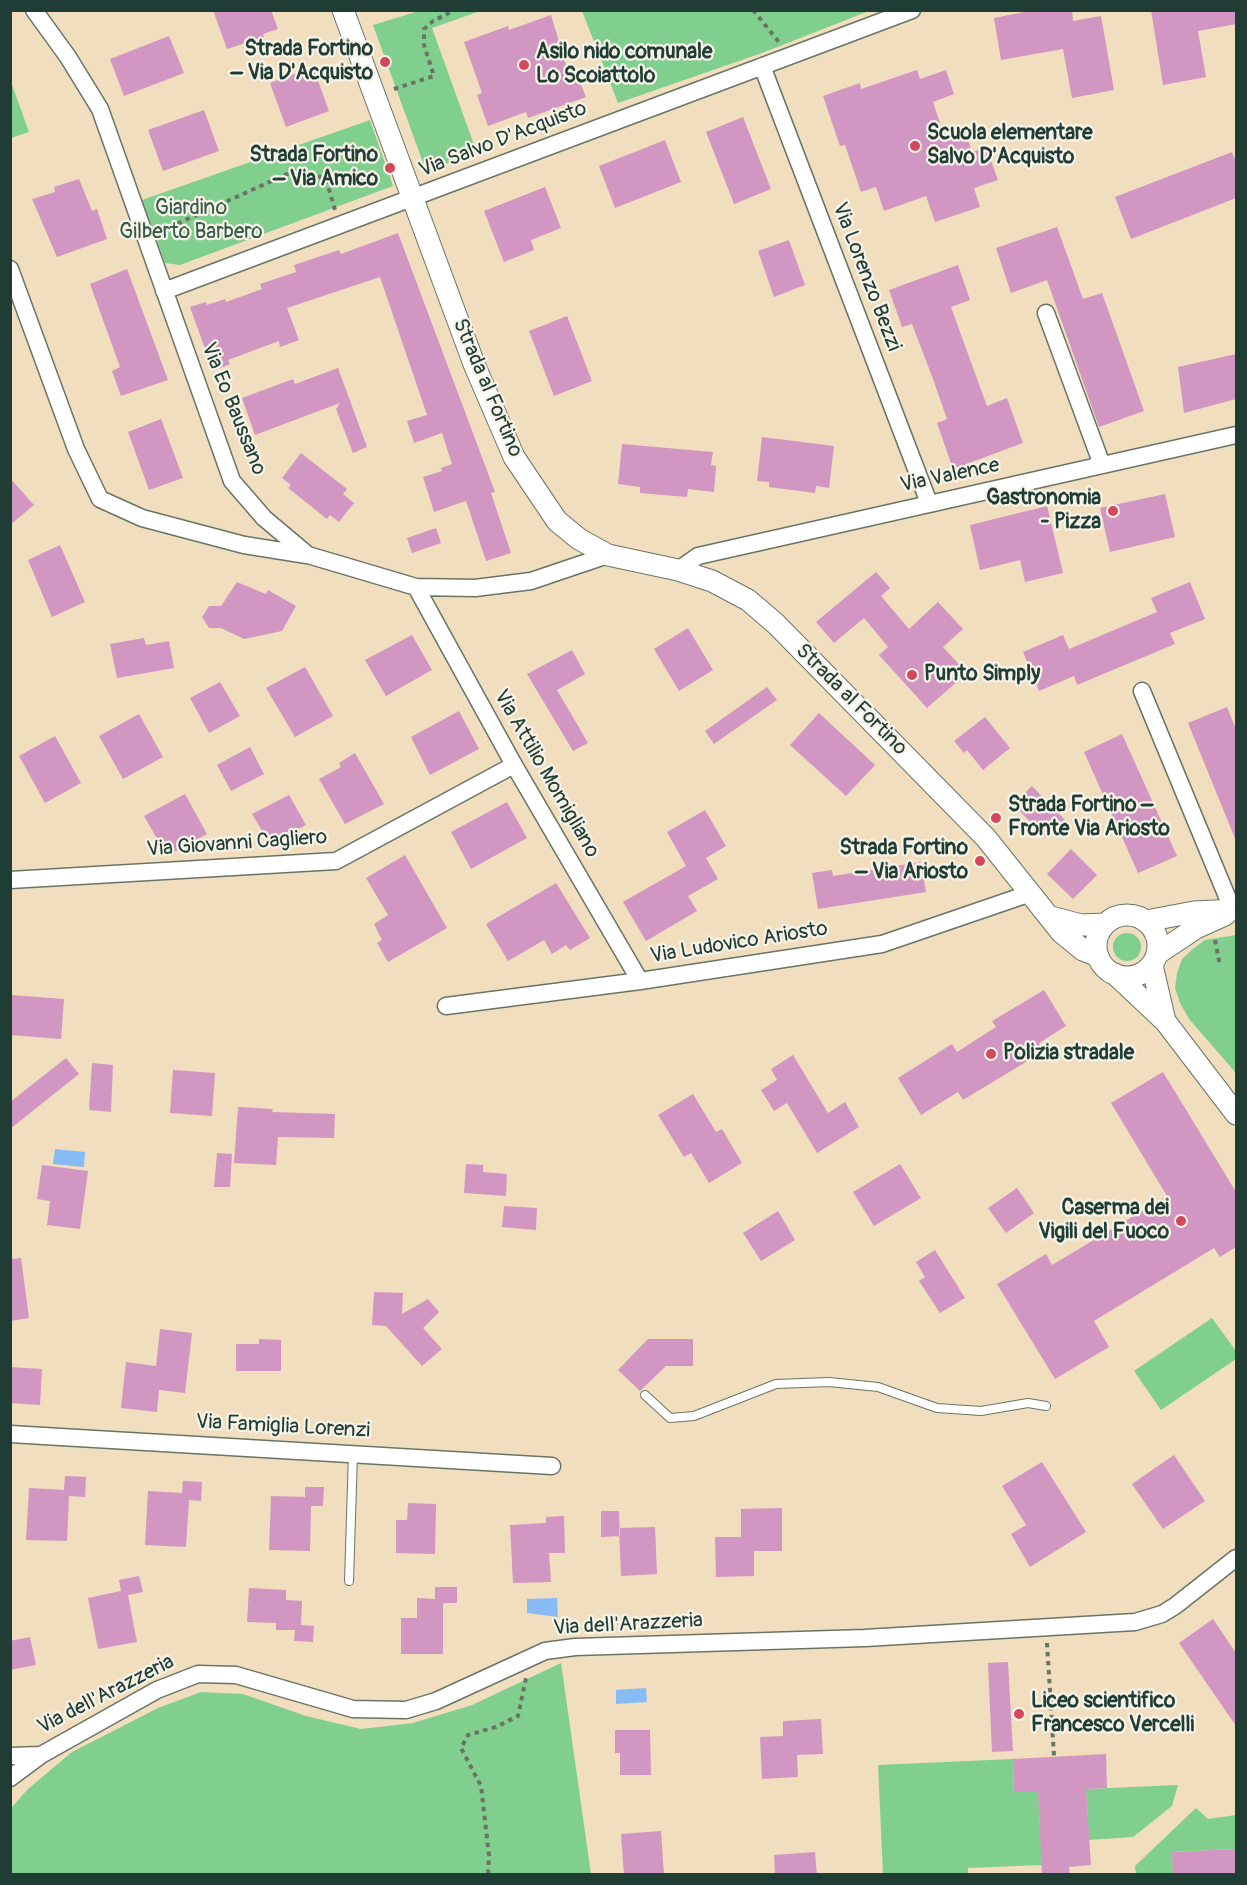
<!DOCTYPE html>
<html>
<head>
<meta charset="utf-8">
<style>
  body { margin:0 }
  #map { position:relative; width:1247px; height:1885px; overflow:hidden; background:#f1debf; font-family:Pangolin,sans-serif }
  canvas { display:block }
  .frame { position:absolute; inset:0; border:12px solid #1f3d34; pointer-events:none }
</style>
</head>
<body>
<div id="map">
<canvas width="1247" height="1885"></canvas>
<div class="frame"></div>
</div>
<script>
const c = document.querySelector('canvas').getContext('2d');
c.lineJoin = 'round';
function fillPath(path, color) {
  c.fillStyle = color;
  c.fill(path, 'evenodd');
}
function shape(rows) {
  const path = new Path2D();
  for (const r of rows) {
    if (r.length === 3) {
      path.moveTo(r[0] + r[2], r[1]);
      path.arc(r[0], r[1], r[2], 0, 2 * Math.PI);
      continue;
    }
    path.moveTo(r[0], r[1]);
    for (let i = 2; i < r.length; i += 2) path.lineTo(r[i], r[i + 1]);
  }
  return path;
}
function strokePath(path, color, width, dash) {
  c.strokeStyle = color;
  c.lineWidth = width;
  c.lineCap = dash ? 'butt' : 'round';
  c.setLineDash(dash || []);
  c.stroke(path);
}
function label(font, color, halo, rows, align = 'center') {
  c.font = font + ' Pangolin,sans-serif';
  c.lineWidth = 4.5;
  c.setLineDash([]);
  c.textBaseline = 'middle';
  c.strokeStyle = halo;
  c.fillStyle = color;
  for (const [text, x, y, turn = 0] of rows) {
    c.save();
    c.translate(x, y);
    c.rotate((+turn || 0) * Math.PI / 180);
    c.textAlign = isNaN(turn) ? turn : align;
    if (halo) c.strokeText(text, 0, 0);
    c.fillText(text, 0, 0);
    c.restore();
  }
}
fillPath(shape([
  [419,11,480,11,432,28,477,153,426,171,373,25],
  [582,11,869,11,762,53,618,103],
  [10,79,29,132,11,138,10,138],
  [370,120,393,186,180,265,165,263,142,200],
  [1127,947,14],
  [1236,935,1236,1073,1189,1019,1180,1003,1175,988,1177,973,1182,959,1194,948,1205,940],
  [1212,1318,1236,1351,1236,1359,1161,1410,1134,1371],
  [561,1663,591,1874,11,1874,11,1808,28,1789,72,1752,158,1708,201,1692,243,1694,306,1716,361,1729,413,1723,472,1705],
  [1013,1759,1014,1792,1038,1792,1042,1865,968,1868,968,1874,883,1874,878,1765],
  [1178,1785,1172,1806,1133,1837,1089,1840,1086,1789],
  [1196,1808,1208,1819,1236,1815,1236,1849,1172,1852,1173,1874,1136,1874,1135,1866]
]), '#80cf8f');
fillPath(shape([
  [55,1149,85,1152,84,1167,53,1164],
  [557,1598,558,1617,527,1613,527,1599],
  [646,1688,647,1702,616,1704,616,1690]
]), '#87bbf5');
fillPath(shape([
  [213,10,271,10,278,29,263,34,264,37,227,49],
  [1034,10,1072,10,1073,21,1101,16,1114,90,1072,98,1063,49,1001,60,994,18],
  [1151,10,1236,10,1236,24,1198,31,1206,77,1163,85],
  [551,15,569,75,576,72,586,97,528,118,526,112,488,126,477,95,482,93,464,42,508,26,509,30],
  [169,36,184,73,124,96,110,59],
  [313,67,329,111,286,127,270,83],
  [917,70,920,79,946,70,954,94,933,102,944,135,964,128,972,152,986,147,998,180,974,188,980,207,935,222,926,196,884,211,876,187,861,192,845,145,840,146,823,96,860,83,861,89],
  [204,110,219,151,163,171,148,130],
  [743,117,771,189,734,204,706,132],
  [665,140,681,182,615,208,599,166],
  [1232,152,1236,162,1236,198,1131,239,1115,197],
  [79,179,92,211,97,209,107,239,57,257,32,199,55,192,54,187],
  [545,187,561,228,531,240,534,250,504,262,484,211],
  [1057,227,1083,299,1102,293,1144,411,1099,427,1047,280,1011,293,996,248],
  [398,233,495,492,491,493,511,553,486,561,466,501,434,512,423,477,442,471,441,468,452,464,442,433,414,443,407,421,427,415,380,277,287,308,299,340,280,347,279,341,228,360,230,364,213,371,190,307,206,302,207,305,225,299,226,302,262,289,260,284,296,272,294,265,339,250,341,254],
  [789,240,805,285,774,297,758,251],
  [958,265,970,300,951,307,972,365,987,406,1007,398,1023,443,953,469,937,423,947,419,933,379,912,324,902,327,889,290],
  [127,269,168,380,121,396,112,371,120,367,90,284],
  [567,316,592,381,554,396,529,331],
  [1236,354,1236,399,1184,413,1178,367],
  [338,368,367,447,353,453,336,409,340,403,255,435,242,398,293,379,295,384],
  [161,419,183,478,149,490,128,432],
  [762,437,834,446,829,488,816,486,815,493,769,487,769,482,757,481],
  [622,444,713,452,711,465,716,466,714,492,688,489,687,497,640,493,640,487,618,484],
  [301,453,347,489,343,494,354,503,339,522,330,515,327,519,288,488,291,485,282,478],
  [10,478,34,505,10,525],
  [1165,494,1175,537,1110,552,1100,508],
  [1047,506,1063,573,1025,582,1020,560,980,570,970,525],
  [436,528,441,543,412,553,407,538],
  [60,545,85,602,52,617,28,560],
  [876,572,890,588,881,596,909,629,938,602,963,629,943,647,967,673,927,708,879,655,888,647,864,618,834,643,816,622],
  [237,582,266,594,268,590,296,606,282,631,244,639,221,628,209,628,202,617,209,606,221,606],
  [1190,582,1205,619,1170,633,1175,644,1077,685,1074,676,1039,691,1023,652,1063,635,1069,649,1157,612,1151,598],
  [688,628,713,670,679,691,654,649],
  [412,635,432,670,386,696,365,660],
  [144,638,146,645,169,641,174,668,117,678,110,644],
  [572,650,585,674,557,690,588,743,573,751,527,674],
  [305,667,333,716,295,737,266,688],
  [220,682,240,716,209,733,190,698],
  [767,687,777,700,714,744,705,731],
  [1227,707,1236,729,1236,841,1188,723],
  [459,711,479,749,430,775,411,737],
  [819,713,875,765,846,796,790,745],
  [139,714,163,757,123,779,99,736],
  [985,717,1010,748,983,770,967,750,964,753,954,741],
  [1122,734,1177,856,1138,873,1084,752],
  [55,736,81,783,45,803,19,756],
  [250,747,264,774,231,791,217,765],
  [355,753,384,804,345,824,319,779,341,767,339,763],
  [1032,786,1065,820,1046,838,1013,804],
  [185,794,207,834,167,856,144,816],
  [289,795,306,825,270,844,252,814],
  [507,802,527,838,471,869,451,832],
  [705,810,726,846,706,858,718,879,688,896,697,911,646,941,623,902,686,866,667,832],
  [1071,849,1097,875,1073,899,1047,874],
  [405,855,447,928,388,962,377,943,382,940,374,924,388,915,366,878],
  [921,862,926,892,818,909,812,873,832,870,833,876],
  [556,883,590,938,570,950,566,945,552,954,544,940,508,961,486,924],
  [1044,990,1066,1026,1039,1043,1044,1051,963,1100,958,1092,921,1115,898,1078,952,1044,957,1052,996,1027,992,1021],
  [12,995,64,999,61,1039,10,1035],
  [793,1055,828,1113,845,1102,859,1127,817,1153,787,1103,774,1111,761,1090,777,1080,771,1069],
  [66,1058,79,1074,10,1129,10,1102],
  [92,1063,113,1065,111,1112,89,1110],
  [173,1070,215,1073,212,1116,170,1113],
  [1163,1072,1236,1192,1236,1247,1220,1257,1214,1248,1094,1321,1109,1347,1055,1379,997,1284,1046,1254,1052,1265,1167,1196,1111,1103],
  [693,1094,716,1132,722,1129,742,1163,709,1183,691,1153,684,1157,658,1115],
  [238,1107,273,1109,272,1112,335,1114,334,1138,278,1137,276,1165,234,1163],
  [217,1153,232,1154,230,1187,214,1187],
  [466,1164,483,1165,483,1172,507,1174,506,1196,464,1193],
  [900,1164,921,1198,874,1226,853,1192],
  [42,1165,88,1171,80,1229,47,1225,50,1201,37,1199],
  [1017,1188,1034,1213,1006,1233,988,1208],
  [504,1206,537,1208,536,1230,502,1227],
  [778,1211,795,1240,761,1261,743,1233],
  [935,1250,965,1298,940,1313,919,1281,925,1277,916,1262],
  [21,1258,29,1318,10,1321,10,1259],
  [374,1292,403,1293,402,1314,428,1299,439,1312,423,1328,442,1349,422,1366,386,1326,372,1325],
  [160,1329,192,1333,185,1393,159,1390,157,1412,121,1408,126,1362,156,1366],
  [259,1339,281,1340,281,1371,236,1371,236,1344,259,1344],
  [648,1339,693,1339,693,1366,666,1366,640,1391,618,1370],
  [10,1367,42,1369,40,1405,10,1403],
  [1174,1455,1205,1501,1163,1529,1132,1484],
  [1042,1462,1086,1532,1030,1567,1011,1534,1026,1525,1002,1486],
  [65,1476,86,1477,85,1497,69,1496,67,1541,26,1540,29,1488,64,1490],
  [183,1481,202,1482,201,1501,189,1500,186,1547,145,1545,148,1491,182,1493],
  [305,1487,324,1487,323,1506,311,1506,310,1551,269,1550,271,1496,305,1497],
  [408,1503,436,1504,435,1554,396,1553,396,1520,407,1520],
  [782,1508,782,1551,754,1551,754,1576,716,1577,715,1537,741,1537,741,1509],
  [601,1511,619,1511,620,1536,601,1537],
  [564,1516,565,1553,549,1553,551,1582,513,1583,510,1525,546,1523,546,1517],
  [655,1527,657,1574,621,1576,619,1528],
  [139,1576,143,1592,128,1595,137,1642,98,1649,88,1598,121,1591,119,1580],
  [435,1587,457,1587,457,1603,443,1603,443,1654,401,1654,401,1618,417,1618,417,1598,435,1599],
  [249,1588,286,1590,286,1600,302,1601,301,1625,314,1626,313,1642,294,1641,295,1630,276,1630,276,1623,247,1622],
  [1213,1619,1236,1653,1236,1726,1179,1643],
  [30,1637,36,1665,10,1670,10,1641],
  [1008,1662,1013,1751,992,1752,988,1663],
  [821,1719,823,1754,797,1755,798,1777,762,1779,760,1737,783,1736,783,1721],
  [615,1730,650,1730,651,1775,620,1775,620,1753,615,1753],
  [1106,1754,1107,1788,1086,1789,1091,1865,1069,1867,1070,1875,1042,1875,1038,1792,1014,1792,1013,1759],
  [661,1831,664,1875,624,1875,621,1834],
  [1236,1849,1236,1875,1173,1875,1172,1852],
  [815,1852,817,1875,775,1875,774,1855]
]), '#d296c2');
const service = shape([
  [645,1395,670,1418,694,1416,776,1384,829,1382,878,1387,937,1408,981,1411,1028,1403,1046,1406],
  [349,1581,353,1454]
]);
const minor = shape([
  [34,10,68,57,100,109,232,481,264,518,308,555,416,587,475,588,531,581,608,555],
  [762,66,929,503],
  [10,269,76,449,100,499,142,518,244,545,307,555],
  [164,291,912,10],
  [1046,313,1102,465],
  [678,570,698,556,1236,435],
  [416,587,514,765,640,981],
  [1142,691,1233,911],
  [10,880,336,861,514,765],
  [446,1006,640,981,882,944,1031,893],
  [10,1434,552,1466],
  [10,1756,41,1755],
  [10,1778,41,1755,157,1690,198,1674,236,1675,353,1709,406,1710,436,1701,545,1651,575,1647,865,1638,1135,1622,1162,1614,1175,1606,1236,1558]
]);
const tertiary = shape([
  [343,10,474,364,514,457,557,521,579,539,608,555,678,570,712,581,748,600,776,624,986,838,1061,932,1083,950,1098,956],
  [1127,946,31],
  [1051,917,1081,925,1105,924],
  [1146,921,1194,912,1236,910],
  [1157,954,1196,928,1225,915],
  [1152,965,1165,1021],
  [1115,974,1165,1021,1236,1114]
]);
strokePath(service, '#687565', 10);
strokePath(minor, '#687565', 19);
strokePath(tertiary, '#687565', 23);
strokePath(shape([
  [753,10,779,42],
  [394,89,434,76,424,45,424,29,433,21,455,10],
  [161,231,294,171,304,171,326,179,335,210],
  [1215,940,1220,966],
  [1047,1643,1054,1756],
  [488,1874,489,1855,481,1786,461,1748,468,1735,496,1727,518,1716,526,1678]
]), '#687565', 4, [4.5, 4.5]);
strokePath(service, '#fff', 8);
strokePath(minor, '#fff', 16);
strokePath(tertiary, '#fff', 21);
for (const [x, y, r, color] of [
  [385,62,6,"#d1495b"],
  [524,65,6,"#d1495b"],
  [915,146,6,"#d1495b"],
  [390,168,6,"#d1495b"],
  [1113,511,6,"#d1495b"],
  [912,675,6,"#d1495b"],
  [996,818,6,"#d1495b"],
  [980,861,6,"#d1495b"],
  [991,1054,6,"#d1495b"],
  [1181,1221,6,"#d1495b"],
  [1019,1714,6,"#d1495b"]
]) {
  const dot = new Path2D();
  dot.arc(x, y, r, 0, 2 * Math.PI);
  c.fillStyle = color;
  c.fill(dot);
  strokePath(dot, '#f7f3e8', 2);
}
label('bold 21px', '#1f3d34', '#f7f3e8', [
  ["Strada Fortino",373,50,"right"],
  ["– Via D'Acquisto",373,74,"right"],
  ["Asilo nido comunale",536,53],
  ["Lo Scoiattolo",536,77],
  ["Scuola elementare",927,134],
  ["Salvo D'Acquisto",927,158],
  ["Strada Fortino",378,156,"right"],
  ["– Via Amico",378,180,"right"],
  ["Gastronomia",1101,499,"right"],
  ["- Pizza",1101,523,"right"],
  ["Punto Simply",924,675],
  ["Strada Fortino –",1008,806],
  ["Fronte Via Ariosto",1008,830],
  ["Strada Fortino",968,849,"right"],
  ["– Via Ariosto",968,873,"right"],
  ["Polizia stradale",1003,1054],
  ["Caserma dei",1169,1209,"right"],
  ["Vigili del Fuoco",1169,1233,"right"],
  ["Liceo scientifico",1031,1702],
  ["Francesco Vercelli",1031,1726]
], 'left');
label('21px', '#1f3d34', '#f7f3e8', [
  ["Via Salvo D'Acquisto",503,140,-21],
  ["Via Lorenzo Bezzi",866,277,69],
  ["Strada al Fortino",487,388,67],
  ["Via Eo Baussano",233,409,68],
  ["Via Valence",950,476,-12],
  ["Strada al Fortino",851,700,45],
  ["Via Attilio Momigliano",546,774,60],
  ["Via Giovanni Cagliero",237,844,-4],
  ["Via Ludovico Ariosto",739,943,-9],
  ["Via Famiglia Lorenzi",283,1427,3],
  ["Via dell'Arazzeria",628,1625,-3],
  ["Via dell'Arazzeria",106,1695,-27]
]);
label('21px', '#325a46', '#f7f3e8', [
  ["Giardino",191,209],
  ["Gilberto Barbero",191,233]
]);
</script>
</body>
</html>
